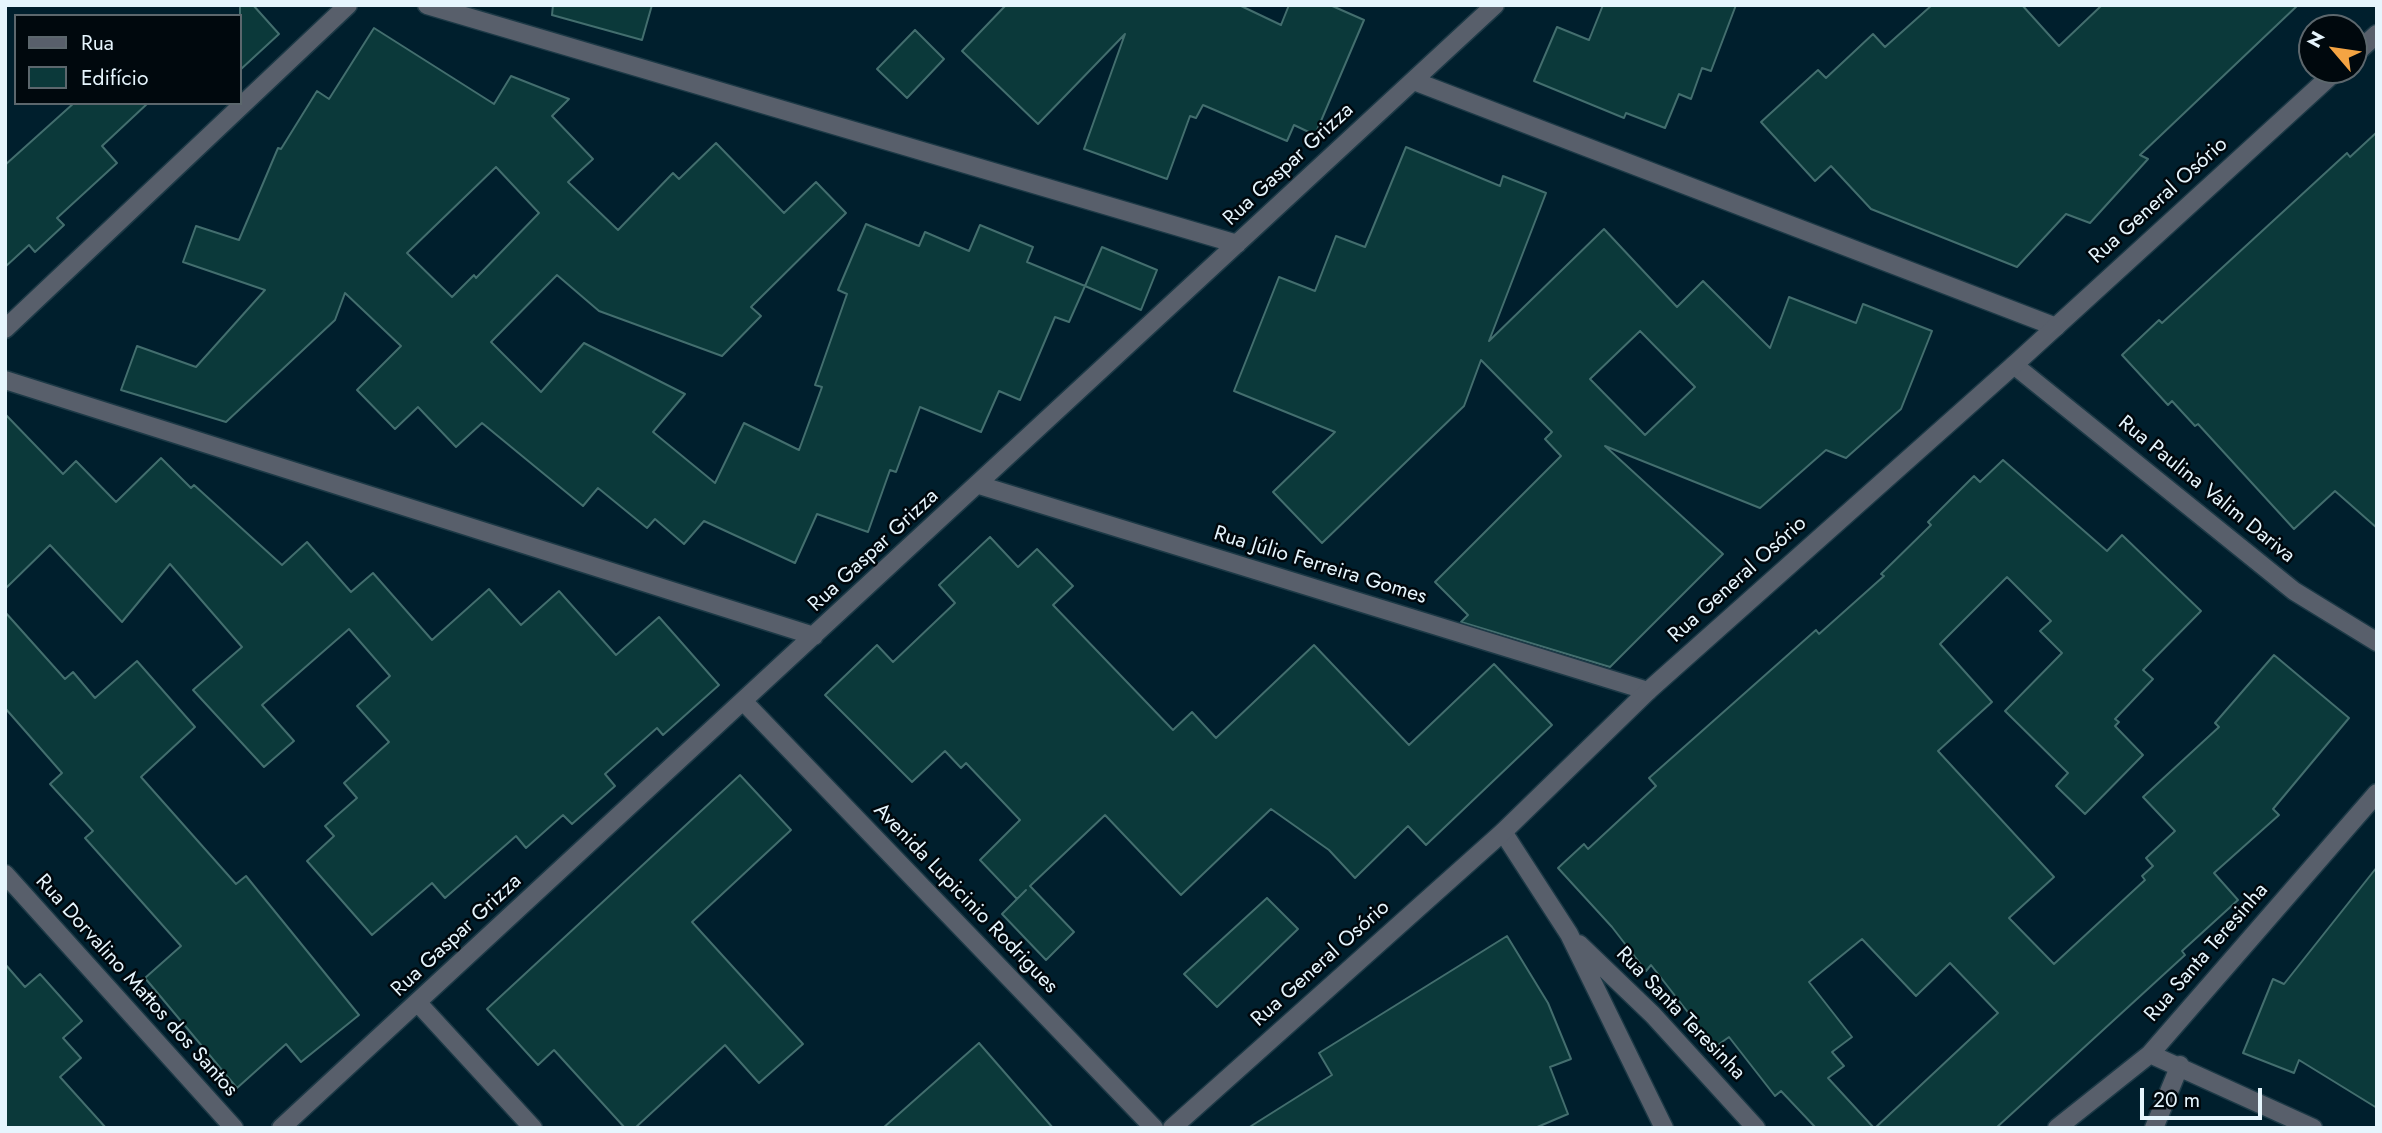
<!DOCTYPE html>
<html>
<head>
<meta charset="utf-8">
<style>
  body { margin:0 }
  #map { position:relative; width:2382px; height:1133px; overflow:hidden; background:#001f2d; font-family:Jost,sans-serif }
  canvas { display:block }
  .frame { position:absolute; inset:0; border:7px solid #e6f5fd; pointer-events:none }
  .legend { position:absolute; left:14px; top:14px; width:228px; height:91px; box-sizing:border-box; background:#00080d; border:2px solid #5c676d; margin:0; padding:9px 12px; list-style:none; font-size:21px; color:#e6f5fd }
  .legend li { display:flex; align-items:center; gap:14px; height:35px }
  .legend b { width:35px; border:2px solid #5c676d }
  .north { position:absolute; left:2298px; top:14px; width:70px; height:70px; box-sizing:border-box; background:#00080d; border:2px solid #5c676d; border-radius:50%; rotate:299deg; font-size:19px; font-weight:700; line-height:28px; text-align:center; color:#e6f5fd }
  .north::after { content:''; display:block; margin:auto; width:24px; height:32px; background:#f4a443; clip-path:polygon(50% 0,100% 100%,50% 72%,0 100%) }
  .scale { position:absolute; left:2140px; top:1088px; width:122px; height:32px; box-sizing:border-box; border:4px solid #e6f5fd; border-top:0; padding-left:9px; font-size:21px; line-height:24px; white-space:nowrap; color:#e6f5fd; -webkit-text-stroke:5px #00080d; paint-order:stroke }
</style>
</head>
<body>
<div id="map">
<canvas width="2382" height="1133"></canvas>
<div class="frame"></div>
<ul class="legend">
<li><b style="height:9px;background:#585f6b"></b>Rua</li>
<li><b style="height:19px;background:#0b393a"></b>Edifício</li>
</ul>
<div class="north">N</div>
<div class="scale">20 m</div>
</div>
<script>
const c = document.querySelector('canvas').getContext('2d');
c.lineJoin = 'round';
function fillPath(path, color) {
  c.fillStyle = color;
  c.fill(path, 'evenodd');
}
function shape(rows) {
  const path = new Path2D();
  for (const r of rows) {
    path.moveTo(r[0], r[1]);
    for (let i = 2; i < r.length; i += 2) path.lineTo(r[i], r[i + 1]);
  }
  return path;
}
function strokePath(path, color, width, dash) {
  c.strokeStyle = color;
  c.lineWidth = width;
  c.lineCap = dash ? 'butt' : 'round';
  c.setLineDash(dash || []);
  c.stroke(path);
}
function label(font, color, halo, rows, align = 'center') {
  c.font = font + ' Jost,sans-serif';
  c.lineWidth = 5;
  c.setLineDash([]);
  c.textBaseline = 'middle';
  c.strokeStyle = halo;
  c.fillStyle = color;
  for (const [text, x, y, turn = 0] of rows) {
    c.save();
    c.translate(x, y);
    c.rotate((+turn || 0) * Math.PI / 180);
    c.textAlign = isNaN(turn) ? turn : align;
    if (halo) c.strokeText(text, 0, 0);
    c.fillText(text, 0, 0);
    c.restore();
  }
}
const building = shape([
  [240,5,253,5,279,34,240,70,240,5],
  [553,5,652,5,642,40,552,15,553,5],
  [1006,5,1239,5,1281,25,1289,5,1330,5,1364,20,1315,135,1294,125,1287,141,1203,105,1196,118,1190,116,1167,179,1084,149,1125,34,1038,124,962,51,1006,5],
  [1603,5,1736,5,1711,71,1702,68,1691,99,1679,94,1665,128,1626,113,1624,118,1534,81,1557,27,1589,40,1603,5],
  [1932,5,2022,5,2059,46,2102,5,2298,5,2140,155,2148,159,2090,223,2066,214,2017,267,1871,209,1831,166,1815,181,1761,122,1818,70,1826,78,1873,34,1885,47,1932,5],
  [374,28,494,104,511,76,569,99,552,116,593,159,568,182,618,230,673,173,679,179,716,143,784,213,816,182,846,213,751,307,761,316,722,356,599,311,557,275,491,342,541,392,584,343,685,394,653,432,715,483,744,423,799,450,822,387,815,385,847,294,838,290,866,224,919,246,925,232,969,251,980,225,1033,247,1027,262,1085,286,1069,322,1055,317,1020,400,999,391,981,432,920,407,896,472,890,470,868,532,817,514,795,563,704,521,684,544,655,519,647,528,598,488,583,506,482,423,456,447,418,407,395,429,357,390,401,346,345,293,335,320,226,422,121,390,137,346,196,367,265,290,183,262,196,226,239,240,278,148,281,149,317,91,329,99,374,28],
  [496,167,539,213,476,278,474,275,452,297,407,253,496,167],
  [915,30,944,59,907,98,877,69,915,30],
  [74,103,148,103,102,146,117,163,57,218,64,225,35,252,29,245,5,267,5,165,74,103],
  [2377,132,2377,528,2335,491,2294,529,2198,424,2195,426,2172,401,2168,405,2122,355,2159,320,2162,323,2347,153,2350,157,2377,132],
  [1406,147,1500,186,1503,176,1546,193,1489,341,1604,229,1677,307,1703,281,1770,348,1789,297,1856,323,1863,304,1932,331,1901,409,1846,458,1826,450,1760,508,1605,446,1723,554,1610,667,1461,622,1468,615,1435,582,1561,456,1545,439,1552,432,1481,360,1464,406,1322,543,1273,492,1335,432,1234,391,1279,277,1315,291,1336,236,1365,247,1406,147],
  [1640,331,1695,387,1645,435,1590,379,1640,331],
  [1102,247,1157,270,1141,310,1085,286,1102,247],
  [5,414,63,474,76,461,116,502,161,458,191,488,194,485,282,565,307,542,351,592,373,573,432,640,489,589,521,625,559,591,616,655,659,617,719,685,663,735,657,728,605,774,615,786,572,824,563,815,526,848,516,836,445,898,432,883,372,935,307,861,334,836,325,826,357,798,344,783,389,742,357,706,390,676,349,629,262,705,294,741,264,767,193,690,242,647,170,564,122,622,50,545,5,589,5,414],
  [2003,460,2107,551,2122,535,2201,611,2143,670,2153,679,2115,719,2119,722,2115,726,2143,755,2085,814,2056,786,2068,773,2005,711,2062,653,2040,631,2051,621,2007,577,1940,644,1992,702,1938,751,2054,877,2009,918,2054,964,2145,880,2142,876,2153,866,2146,858,2175,831,2143,797,2219,727,2215,723,2274,655,2349,718,2273,809,2279,815,2214,873,2238,900,2182,951,2185,955,1996,1128,1875,1128,1998,1013,1950,963,1916,996,1862,939,1809,982,1852,1037,1832,1052,1844,1066,1828,1078,1874,1128,1816,1128,1781,1091,1775,1096,1729,1037,1715,1047,1651,965,1646,971,1612,927,1558,868,1584,844,1588,849,1656,786,1649,778,1816,630,1819,634,1884,576,1881,574,1931,525,1928,522,1974,476,1980,482,2003,460],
  [990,537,1018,567,1037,549,1073,586,1053,605,1173,730,1192,712,1216,738,1314,645,1409,745,1494,664,1552,725,1426,845,1408,826,1355,878,1329,850,1271,809,1181,895,1105,815,1030,886,1074,932,1046,960,1002,914,1026,890,1017,899,980,860,1020,820,966,763,961,768,945,751,912,782,825,695,877,645,893,662,955,603,939,585,990,537],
  [5,612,65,679,73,672,95,698,137,661,195,727,141,777,236,884,246,876,359,1015,301,1062,286,1044,237,1088,145,978,181,946,85,838,93,831,50,784,62,773,5,708,5,612],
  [740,775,791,830,692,922,803,1044,759,1083,725,1045,635,1128,625,1128,554,1050,538,1065,487,1009,740,775],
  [2377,867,2377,1108,2299,1060,2294,1073,2243,1053,2273,979,2284,984,2377,867],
  [1267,898,1298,929,1217,1007,1184,974,1267,898],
  [1507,936,1548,1003,1571,1059,1550,1067,1568,1114,1535,1128,1248,1128,1332,1075,1319,1053,1507,936],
  [5,964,25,987,40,974,82,1021,63,1038,81,1058,60,1077,106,1128,5,1128,5,964],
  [979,1043,1053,1128,883,1128,979,1043]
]);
fillPath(building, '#0b393a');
strokePath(building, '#436e6e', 2);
const minor = shape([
  [427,5,1237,244],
  [1414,81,2056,327],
  [5,329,348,5],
  [2014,365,2294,591,2377,642],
  [5,380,814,636],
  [979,485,1648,691],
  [744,702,1154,1128],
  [1503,832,1569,934,1664,1128],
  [5,874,234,1128],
  [1579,944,1653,1015,1756,1128],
  [418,1003,533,1128],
  [2150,1054,2313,1128],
  [281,1128,1495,5],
  [2057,1128,2150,1054,2377,793],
  [2154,1128,2180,1065]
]);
const tertiary = shape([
  [2354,55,2377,34],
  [1172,1128,1503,832,1648,691,2014,365,2337,70]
]);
strokePath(minor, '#1c3946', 21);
strokePath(tertiary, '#1c3946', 21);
strokePath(minor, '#585f6b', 18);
strokePath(tertiary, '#585f6b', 18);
label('21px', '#e6f5fd', '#00080d', [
  ["Rua Gaspar Grizza",1289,165,-43],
  ["Rua General Osório",2159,201,-42],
  ["Rua Paulina Valim Dariva",2206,490,39],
  ["Rua Gaspar Grizza",874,551,-43],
  ["Rua Júlio Ferreira Gomes",1320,566,17],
  ["Rua General Osório",1738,580,-42],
  ["Avenida Lupicinio Rodrigues",965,899,46],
  ["Rua Gaspar Grizza",457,936,-43],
  ["Rua Santa Teresinha",2207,953,-49],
  ["Rua General Osório",1321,964,-42],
  ["Rua Dorvalino Mattos dos Santos",136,986,48],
  ["Rua Santa Teresinha",1680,1014,46]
]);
</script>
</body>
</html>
